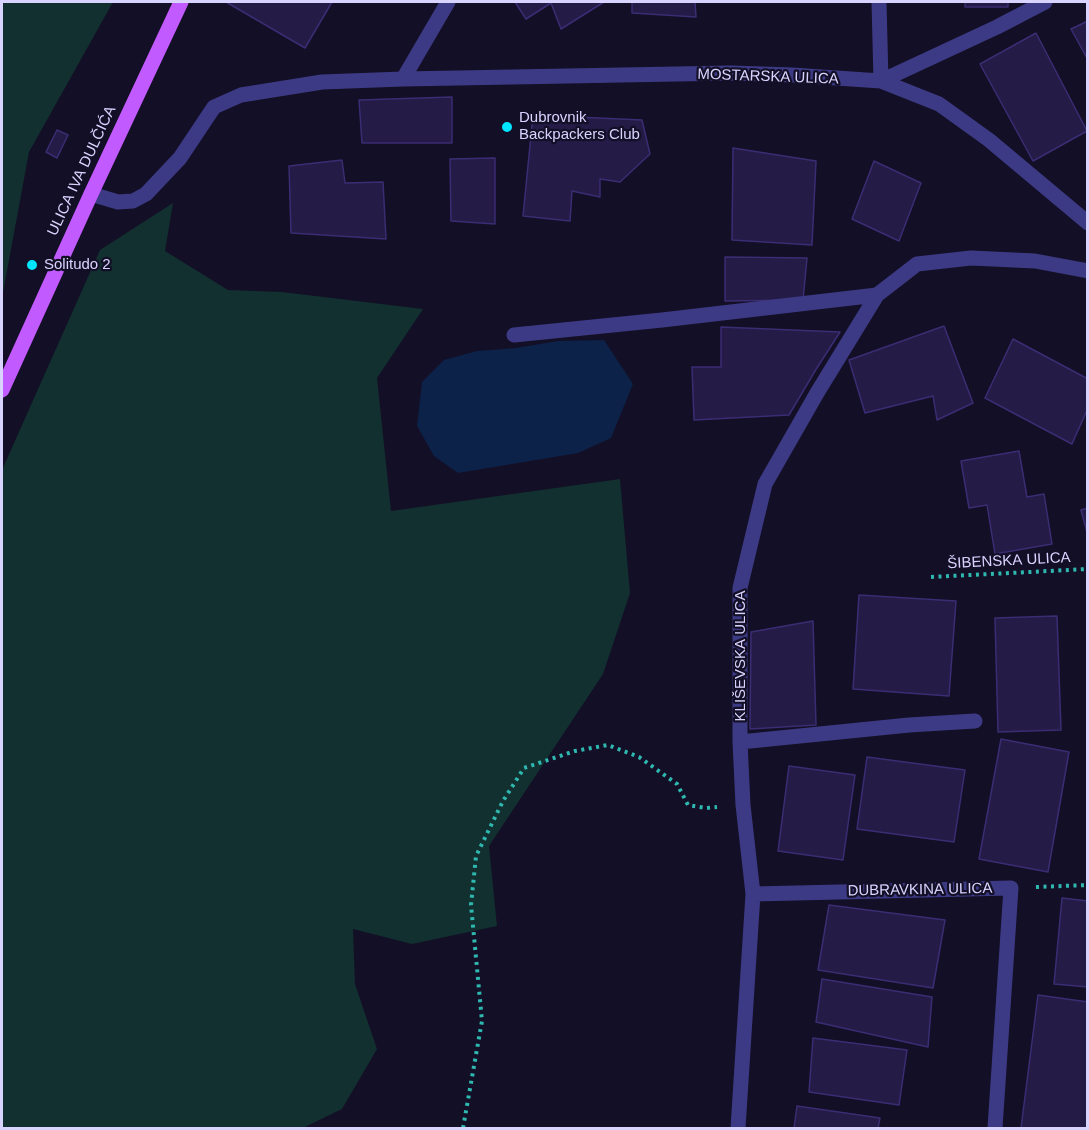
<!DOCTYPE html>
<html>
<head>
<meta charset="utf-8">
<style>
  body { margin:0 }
  #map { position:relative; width:1089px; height:1130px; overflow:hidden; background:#130f26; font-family:Arial,sans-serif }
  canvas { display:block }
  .frame { position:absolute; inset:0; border:3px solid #d9d4ff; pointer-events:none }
</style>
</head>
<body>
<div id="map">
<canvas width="1089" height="1130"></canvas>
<div class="frame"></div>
</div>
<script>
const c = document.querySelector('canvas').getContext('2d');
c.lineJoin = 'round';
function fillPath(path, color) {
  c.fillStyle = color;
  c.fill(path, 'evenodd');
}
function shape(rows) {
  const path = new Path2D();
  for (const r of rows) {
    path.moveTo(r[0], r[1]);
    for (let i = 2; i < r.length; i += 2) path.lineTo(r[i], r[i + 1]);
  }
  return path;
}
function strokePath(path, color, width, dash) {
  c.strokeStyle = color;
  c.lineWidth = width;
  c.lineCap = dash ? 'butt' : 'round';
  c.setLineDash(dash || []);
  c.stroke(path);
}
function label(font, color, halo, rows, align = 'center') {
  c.font = font + ' Arial,sans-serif';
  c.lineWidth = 4.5;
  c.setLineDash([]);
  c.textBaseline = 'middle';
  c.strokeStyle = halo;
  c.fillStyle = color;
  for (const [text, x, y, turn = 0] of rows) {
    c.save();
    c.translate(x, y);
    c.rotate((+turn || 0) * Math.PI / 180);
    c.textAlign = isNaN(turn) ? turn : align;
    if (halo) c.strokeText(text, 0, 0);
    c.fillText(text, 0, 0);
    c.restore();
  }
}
fillPath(shape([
  [2,2,113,2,29,152,2,298],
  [173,203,165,251,228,290,282,292,423,309,377,378,391,511,620,479,630,593,603,674,489,846,497,926,412,944,353,929,355,984,377,1049,342,1109,303,1128,2,1128,2,470,100,250]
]), '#12302f');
fillPath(shape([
  [604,340,633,384,611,438,578,453,458,473,434,456,417,426,422,382,444,360,477,351,516,348,558,341]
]), '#0c2248');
const building = shape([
  [226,2,332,2,305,48,226,2],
  [515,2,604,2,561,29,551,3,526,19,515,2],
  [632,2,695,2,696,17,632,13,632,2],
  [965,2,1008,2,1008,7,965,7,965,2],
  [1088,21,1088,60,1071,29,1088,21],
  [1036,33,1087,131,1033,161,980,64,1036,33],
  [452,97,452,143,362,143,359,100,452,97],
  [533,115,642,120,650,154,620,182,600,179,600,197,572,191,570,221,523,216,533,115],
  [57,130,68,135,57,158,46,152,57,130],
  [733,148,816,161,812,245,732,240,733,148],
  [495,158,495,224,451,221,450,159,495,158],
  [342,160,345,183,383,182,386,239,291,233,289,166,342,160],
  [874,161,921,183,899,241,852,219,874,161],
  [725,257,807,258,803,300,725,301,725,257],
  [944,326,973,403,937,420,933,396,865,413,849,360,944,326],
  [721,327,840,332,815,371,789,415,694,420,692,367,721,367,721,327],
  [1013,339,1088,379,1088,408,1072,444,985,398,1013,339],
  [1019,451,1027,497,1044,494,1052,544,995,554,987,505,969,508,961,461,1019,451],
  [1088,508,1088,536,1081,510,1088,508],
  [859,595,956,601,949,696,853,689,859,595],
  [1057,616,1061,730,998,732,995,618,1057,616],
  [813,621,816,725,750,729,751,632,813,621],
  [1001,739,1069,752,1048,872,979,859,1001,739],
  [867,757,965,770,954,842,857,829,867,757],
  [789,766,855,775,843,860,778,851,789,766],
  [1062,898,1088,901,1088,987,1054,984,1062,898],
  [829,905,945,920,933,988,818,970,829,905],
  [822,979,932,997,928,1047,816,1022,822,979],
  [1038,995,1088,1002,1088,1128,1021,1128,1038,995],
  [813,1038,907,1050,899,1105,809,1092,813,1038],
  [797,1106,880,1118,878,1128,794,1128,797,1106]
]);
fillPath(building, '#241b47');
strokePath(building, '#3b2d73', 1.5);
strokePath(shape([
  [931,577,1088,569],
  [1036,887,1088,885],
  [463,1128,482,1021,471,905,476,856,503,801,524,768,575,751,608,745,639,757,677,784,688,805,706,808,717,807]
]), '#2fb8b0', 4, [3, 4.5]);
strokePath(shape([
  [879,2,881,81,997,27,1045,2],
  [403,79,448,2],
  [91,194,118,202,133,201,146,194,180,158,214,107,241,95,322,82,403,79,731,73,792,75,881,81,939,104,989,140,1088,223],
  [514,335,662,320,877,295],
  [740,742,909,725,975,721],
  [753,894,1011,888,995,1128],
  [738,1128,753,894,743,805,740,742,740,588,765,484,817,393,877,295,917,264,971,258,1035,261,1088,271]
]), '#3d3a85', 15);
strokePath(shape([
  [2,390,91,194,181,2]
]), '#c25bff', 15);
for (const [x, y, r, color] of [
  [507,127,6,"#00e5ff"],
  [32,265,6,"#00e5ff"]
]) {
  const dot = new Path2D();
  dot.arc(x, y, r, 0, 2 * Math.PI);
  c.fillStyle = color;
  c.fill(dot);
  strokePath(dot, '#130f26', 2);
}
label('15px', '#d9d4ff', '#130f26', [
  ["MOSTARSKA ULICA",768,77,2],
  ["ULICA IVA DULČIĆA",82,171,-65],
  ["ŠIBENSKA ULICA",1009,561,-3],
  ["KLIŠEVSKA ULICA",741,656,-90],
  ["DUBRAVKINA ULICA",920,890,-1]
]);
label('15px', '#d9d4ff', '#130f26', [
  ["Dubrovnik",519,118],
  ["Backpackers Club",519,135],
  ["Solitudo 2",44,265]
], 'left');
</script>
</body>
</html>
